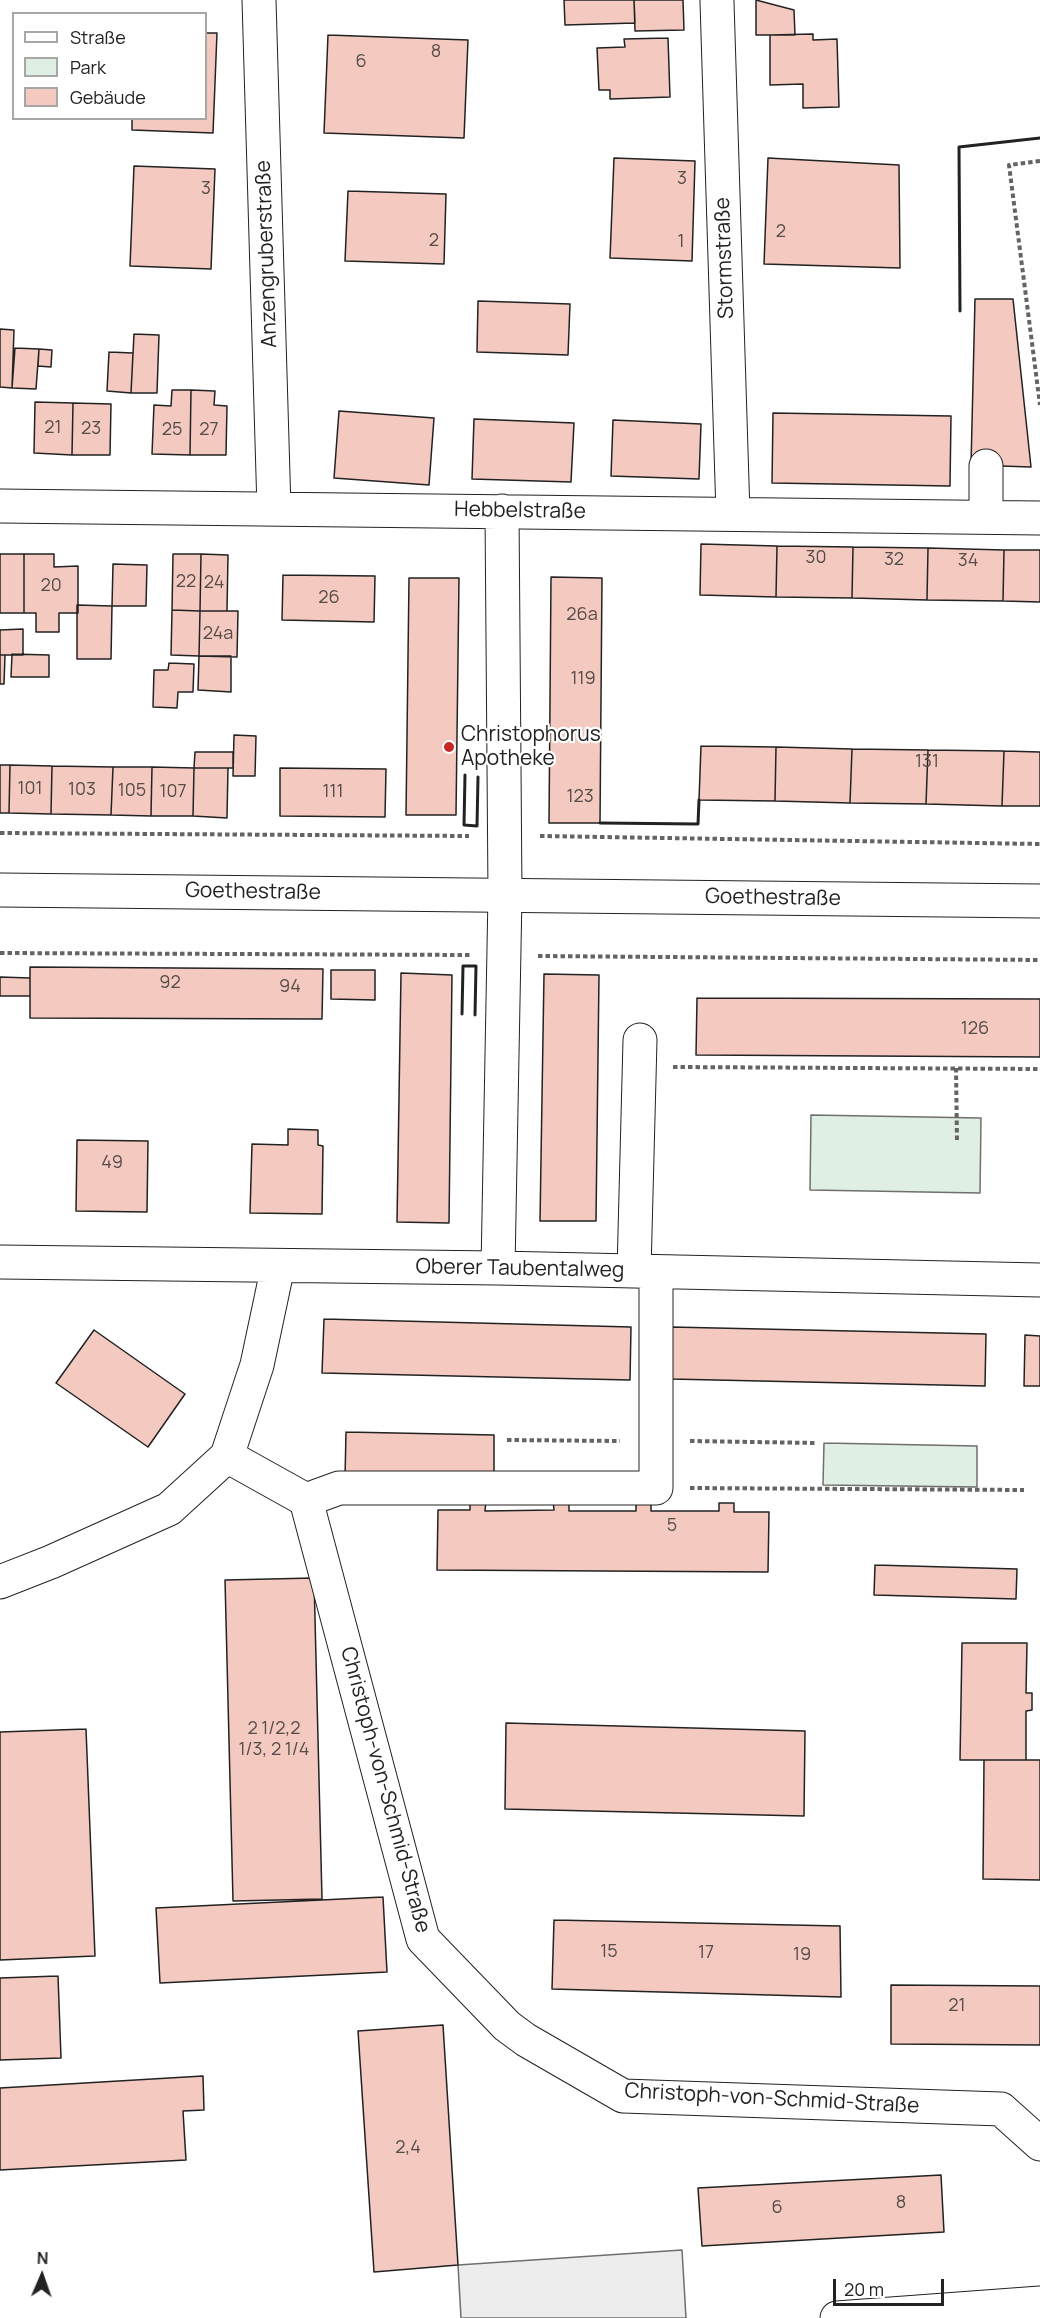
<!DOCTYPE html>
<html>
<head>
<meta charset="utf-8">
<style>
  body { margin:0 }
  #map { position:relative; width:1040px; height:2318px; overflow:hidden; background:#fff; font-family:Manrope,sans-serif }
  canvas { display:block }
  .legend { position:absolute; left:12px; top:12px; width:195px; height:108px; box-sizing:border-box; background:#fff; border:2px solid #a7a7a7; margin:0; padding:8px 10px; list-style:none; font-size:18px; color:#222 }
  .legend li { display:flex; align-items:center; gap:12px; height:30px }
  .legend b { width:30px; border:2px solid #a7a7a7 }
  .north { position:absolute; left:12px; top:2246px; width:60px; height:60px; -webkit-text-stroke:4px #fff; paint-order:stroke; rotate:2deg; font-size:16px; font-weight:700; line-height:24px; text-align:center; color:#222 }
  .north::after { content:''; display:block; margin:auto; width:21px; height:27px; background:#222; clip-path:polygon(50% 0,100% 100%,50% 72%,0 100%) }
  .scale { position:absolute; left:833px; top:2279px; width:111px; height:27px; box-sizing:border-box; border:3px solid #222; border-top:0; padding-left:8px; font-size:18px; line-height:21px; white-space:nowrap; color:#222; -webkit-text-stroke:4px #fff; paint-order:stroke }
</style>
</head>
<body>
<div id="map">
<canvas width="1040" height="2318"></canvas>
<ul class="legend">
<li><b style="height:8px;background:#fff"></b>Straße</li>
<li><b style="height:16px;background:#e0efe3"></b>Park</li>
<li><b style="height:16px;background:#f3c9c0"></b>Gebäude</li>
</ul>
<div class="north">N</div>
<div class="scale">20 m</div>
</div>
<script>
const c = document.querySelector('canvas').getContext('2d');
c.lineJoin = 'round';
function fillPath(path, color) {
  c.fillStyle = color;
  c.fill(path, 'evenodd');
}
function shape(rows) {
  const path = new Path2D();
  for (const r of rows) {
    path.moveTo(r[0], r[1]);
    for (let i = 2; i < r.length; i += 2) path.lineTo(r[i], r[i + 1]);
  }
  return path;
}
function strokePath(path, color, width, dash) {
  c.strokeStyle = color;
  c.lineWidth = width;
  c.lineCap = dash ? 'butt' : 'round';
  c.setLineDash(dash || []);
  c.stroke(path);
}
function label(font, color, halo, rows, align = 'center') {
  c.font = font + ' Manrope,sans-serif';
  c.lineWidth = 4.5;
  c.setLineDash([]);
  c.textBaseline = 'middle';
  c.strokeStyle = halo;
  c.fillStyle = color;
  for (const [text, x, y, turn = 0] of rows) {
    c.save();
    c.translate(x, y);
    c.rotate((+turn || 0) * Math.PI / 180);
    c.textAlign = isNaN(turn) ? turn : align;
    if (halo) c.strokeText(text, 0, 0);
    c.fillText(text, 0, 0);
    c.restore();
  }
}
const green = shape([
  [811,1115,981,1118,980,1193,810,1190,811,1115],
  [824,1443,977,1446,977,1487,823,1485,824,1443]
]);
fillPath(green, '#e0efe3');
strokePath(green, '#6f6f6f', 1.5);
const parking = shape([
  [682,2250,686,2318,461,2318,458,2265,682,2250]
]);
fillPath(parking, '#ededed');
strokePath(parking, '#6f6f6f', 1.5);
const building = shape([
  [564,0,634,0,635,23,565,25,564,0],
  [634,0,683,0,684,30,635,31,634,0],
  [756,0,794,10,795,35,756,35,756,0],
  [206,33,217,33,213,133,132,130,132,118,206,118,206,33],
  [813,34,813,40,837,39,839,107,803,108,803,84,770,85,770,35,813,34],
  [328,35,468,40,464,138,324,133,328,35],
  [668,38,670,97,610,99,610,90,599,90,597,48,625,47,624,39,668,38],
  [614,158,695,161,692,261,610,258,614,158],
  [768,158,899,165,900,268,764,264,768,158],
  [134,166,215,169,211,269,130,266,134,166],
  [348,191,446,194,444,264,345,261,348,191],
  [975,299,1013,299,1031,467,971,465,975,299],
  [478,301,570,304,568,355,477,352,478,301],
  [0,329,14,330,12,388,0,387,0,329],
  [134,334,159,335,157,393,131,393,134,334],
  [15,348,39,349,36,389,12,388,15,348],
  [39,349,52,350,51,367,38,366,39,349],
  [109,352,133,353,131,393,107,391,109,352],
  [172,390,191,390,190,455,152,454,154,405,171,406,172,390],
  [191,390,215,391,214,405,227,406,226,455,190,455,191,390],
  [35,402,73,403,72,455,34,453,35,402],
  [73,403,111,404,110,455,72,455,73,403],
  [339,411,434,418,429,485,334,478,339,411],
  [773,413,951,416,950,486,772,483,773,413],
  [474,419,574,423,571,482,472,479,474,419],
  [613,420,701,424,699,479,611,476,613,420],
  [701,544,777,546,776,597,700,595,701,544],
  [777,546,853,547,852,598,776,597,777,546],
  [853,547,928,548,927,600,852,598,853,547],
  [928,548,1004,550,1003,601,927,600,928,548],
  [1004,550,1040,550,1040,602,1003,601,1004,550],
  [0,554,24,554,24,613,0,613,0,554],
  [24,554,54,554,54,567,78,566,78,613,59,613,59,632,36,632,36,613,24,613,24,554],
  [173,554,201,554,200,611,172,610,173,554],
  [201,554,228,555,227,611,200,611,201,554],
  [113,564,147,565,146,606,112,606,113,564],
  [283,575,375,576,374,622,282,620,283,575],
  [551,577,602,578,600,823,549,823,551,577],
  [409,578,459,578,456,815,406,815,409,578],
  [77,605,112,606,111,659,77,659,77,605],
  [172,610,200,611,199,656,171,655,172,610],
  [200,611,238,611,237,657,199,656,200,611],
  [23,629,23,655,0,655,0,630,23,629],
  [12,654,49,655,49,677,11,677,12,654],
  [0,655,5,655,4,684,0,684,0,655],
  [199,656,231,656,231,692,198,690,199,656],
  [169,663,194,664,193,692,178,692,177,708,153,707,154,670,168,670,169,663],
  [234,735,256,736,255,776,233,776,234,735],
  [701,746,776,747,775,801,699,800,701,746],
  [776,747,852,749,850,803,775,801,776,747],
  [852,749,928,750,926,804,850,803,852,749],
  [928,750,1004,751,1002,806,926,804,928,750],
  [1004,751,1040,752,1040,806,1002,806,1004,751],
  [195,752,233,752,233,768,194,768,195,752],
  [0,765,10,765,9,813,0,813,0,765],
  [10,765,52,766,51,814,9,813,10,765],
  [52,766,113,767,111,815,51,814,52,766],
  [113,767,152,767,151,816,111,815,113,767],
  [152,767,194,768,193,816,151,816,152,767],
  [194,768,228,768,227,818,193,816,194,768],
  [280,768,386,769,385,817,280,816,280,768],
  [30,967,323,969,322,1019,30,1018,30,967],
  [331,970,375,970,375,1000,331,999,331,970],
  [401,973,452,975,449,1223,397,1222,401,973],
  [544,974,599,975,596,1221,540,1221,544,974],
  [0,977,30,978,30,996,0,996,0,977],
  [697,998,1040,999,1040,1057,696,1055,697,998],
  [288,1129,318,1130,318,1145,323,1146,322,1214,250,1213,252,1144,288,1145,288,1129],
  [77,1140,148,1141,147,1212,76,1211,77,1140],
  [324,1319,631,1327,630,1380,322,1373,324,1319],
  [671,1327,986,1334,985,1386,670,1379,671,1327],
  [94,1330,185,1394,148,1447,56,1383,94,1330],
  [1025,1335,1040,1336,1040,1386,1024,1386,1025,1335],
  [346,1432,494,1435,494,1481,345,1478,346,1432],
  [470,1500,486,1501,485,1511,554,1510,553,1501,569,1501,569,1511,636,1511,636,1502,651,1502,651,1511,719,1511,719,1503,734,1503,734,1512,769,1512,768,1572,437,1570,438,1510,470,1510,470,1500],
  [875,1565,1017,1569,1016,1599,874,1595,875,1565],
  [314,1578,322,1899,233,1901,225,1580,314,1578],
  [962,1643,1027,1643,1026,1693,1032,1693,1032,1710,1026,1711,1026,1760,960,1760,962,1643],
  [506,1723,805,1731,804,1816,505,1809,506,1723],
  [86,1729,95,1956,0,1960,0,1732,86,1729],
  [984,1760,1040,1760,1040,1880,983,1879,984,1760],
  [383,1897,387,1972,160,1983,156,1908,383,1897],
  [554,1920,840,1926,841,1997,552,1989,554,1920],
  [58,1976,61,2058,0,2060,0,1978,58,1976],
  [891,1985,1040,1986,1040,2045,891,2044,891,1985],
  [443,2025,458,2265,374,2272,358,2031,443,2025],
  [203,2076,204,2110,183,2111,186,2160,0,2170,0,2088,203,2076],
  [941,2175,944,2232,702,2246,698,2188,941,2175]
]);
fillPath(building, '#f3c9c0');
strokePath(building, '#222', 1.5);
const minor = shape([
  [259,0,274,509],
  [717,2,733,514],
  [0,506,1040,518],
  [986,517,986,466],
  [0,1262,498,1268,1040,1280],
  [278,1266,257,1365,227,1456,306,1500,423,1939,507,2026,526,2040,623,2096,1001,2109,1040,2144],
  [498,1268,505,895,502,511],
  [634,1271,640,1040],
  [306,1500,339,1488,656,1488,656,1272],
  [0,1582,51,1562,169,1509,227,1456],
  [837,2318,1040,2303]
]);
const major = shape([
  [0,890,1040,901]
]);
strokePath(minor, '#222', 35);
strokePath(major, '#222', 35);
strokePath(shape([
  [1040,161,1009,165,1040,405],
  [0,833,469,836],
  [540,836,1040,844],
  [0,953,470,955],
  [538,956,1040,960],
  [673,1067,1040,1069],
  [956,1068,957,1141],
  [507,1440,620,1441],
  [690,1441,817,1443],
  [690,1488,1024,1490]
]), '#646464', 4, [4.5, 3]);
strokePath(minor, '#fff', 33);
strokePath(major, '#fff', 33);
strokePath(shape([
  [960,311,959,147,1040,138],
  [465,775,464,825,477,826,478,777],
  [600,823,698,824,699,800],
  [462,1014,463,966,476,966,475,1015]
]), '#222', 3);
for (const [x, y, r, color] of [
  [449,747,6,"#c62828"]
]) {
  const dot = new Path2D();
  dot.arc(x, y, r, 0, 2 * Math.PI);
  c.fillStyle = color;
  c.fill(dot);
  strokePath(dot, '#fff', 2);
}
label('18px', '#564c4a', null, [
  ["8",436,52],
  ["6",361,62],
  ["3",682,179],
  ["3",206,189],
  ["2",781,232],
  ["2",434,241],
  ["1",681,242],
  ["21",53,428],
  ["23",91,429],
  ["25",172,430],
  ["27",209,430],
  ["30",816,558],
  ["32",894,560],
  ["34",968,561],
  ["22",186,582],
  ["24",214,583],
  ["20",51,586],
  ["26",329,598],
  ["26a",582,615],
  ["24a",218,634],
  ["119",583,679],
  ["131",927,762],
  ["101",30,789],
  ["103",82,790],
  ["105",132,791],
  ["107",173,792],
  ["111",333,792],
  ["123",580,797],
  ["92",170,983],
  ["94",290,987],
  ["126",975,1029],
  ["49",112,1163],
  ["5",672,1526],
  ["2 1/2,2",274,1729],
  ["1/3, 2 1/4",274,1750],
  ["15",609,1952],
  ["17",706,1953],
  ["19",802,1955],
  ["21",957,2006],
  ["2,4",408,2148],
  ["8",901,2203],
  ["6",777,2208]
]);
label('21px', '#222', '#fff', [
  ["Anzengruberstraße",267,254,-92],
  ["Stormstraße",725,258,-92],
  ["Hebbelstraße",520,511,1],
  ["Goethestraße",253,892,1],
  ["Goethestraße",773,898,1],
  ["Oberer Taubentalweg",520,1269,1],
  ["Christoph-von-Schmid-Straße",385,1790,75],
  ["Christoph-von-Schmid-Straße",772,2099,3]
]);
label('21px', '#222', '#fff', [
  ["Christophorus",461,735],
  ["Apotheke",461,759]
], 'left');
</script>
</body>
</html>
